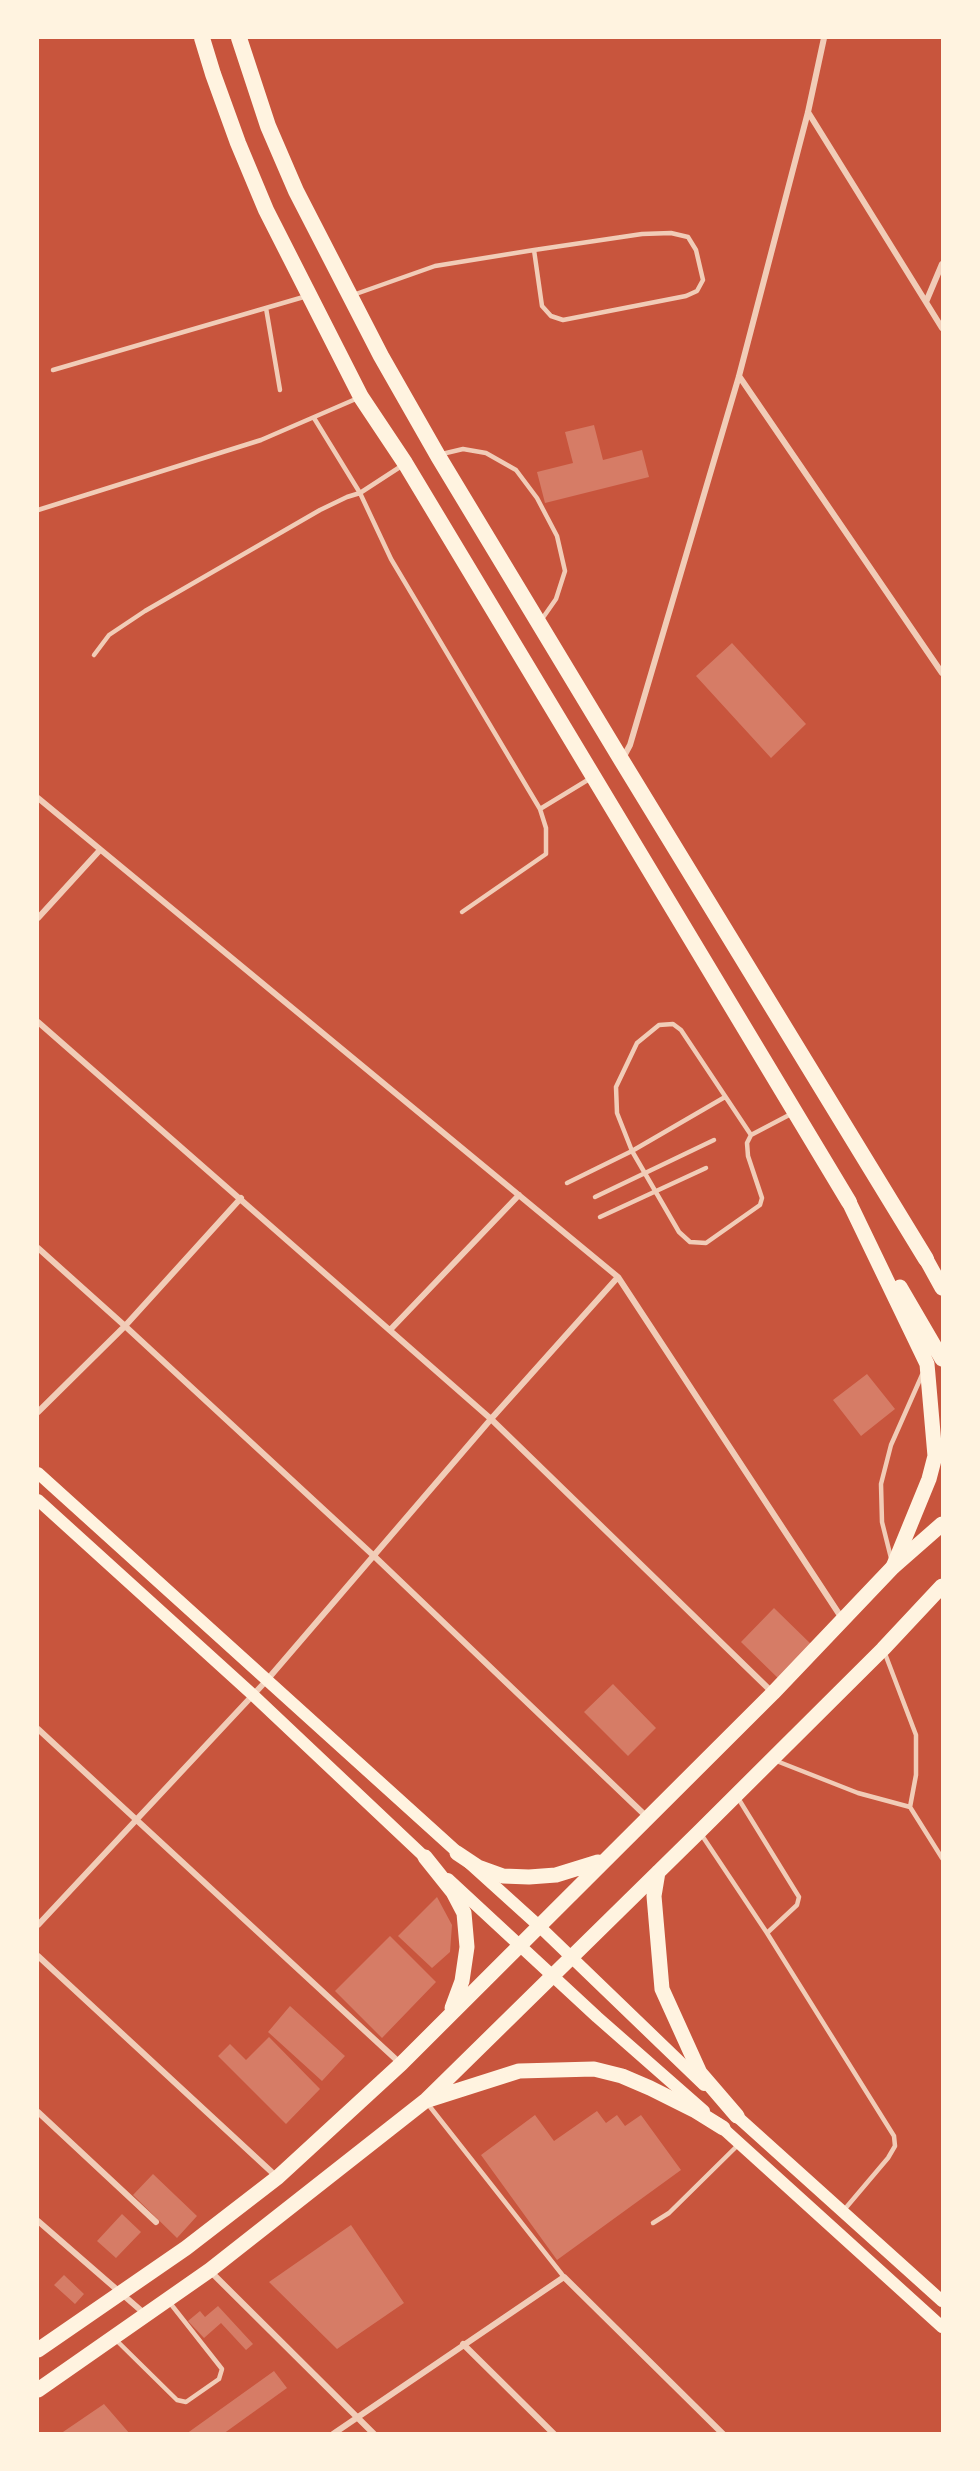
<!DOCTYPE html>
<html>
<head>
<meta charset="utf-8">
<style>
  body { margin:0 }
  #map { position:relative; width:980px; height:2471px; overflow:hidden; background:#c8553d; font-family:"IBM Plex Sans",sans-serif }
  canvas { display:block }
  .frame { position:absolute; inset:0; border:39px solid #fff3e0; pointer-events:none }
</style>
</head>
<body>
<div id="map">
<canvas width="980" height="2471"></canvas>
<div class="frame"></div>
</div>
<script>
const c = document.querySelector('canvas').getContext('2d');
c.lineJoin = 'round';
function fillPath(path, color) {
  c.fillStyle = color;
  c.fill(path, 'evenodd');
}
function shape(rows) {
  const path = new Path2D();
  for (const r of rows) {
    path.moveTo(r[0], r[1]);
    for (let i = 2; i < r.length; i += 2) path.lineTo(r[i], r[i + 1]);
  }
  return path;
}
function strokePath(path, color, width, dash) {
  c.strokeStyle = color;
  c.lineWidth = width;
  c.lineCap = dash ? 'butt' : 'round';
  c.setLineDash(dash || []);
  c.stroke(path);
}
fillPath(shape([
  [594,425,603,460,642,450,649,477,545,503,537,472,573,463,565,432],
  [732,643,806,724,771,758,696,676],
  [867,1374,895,1409,861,1436,833,1400],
  [774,1608,815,1648,782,1682,741,1642],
  [613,1684,656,1728,628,1756,584,1712],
  [437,1897,452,1925,450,1952,432,1968,398,1936],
  [390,1936,436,1982,382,2038,335,1991],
  [290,2006,345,2056,322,2081,268,2032],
  [269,2037,320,2089,286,2124,218,2056,230,2044,246,2060],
  [597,2111,606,2123,617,2115,625,2126,641,2115,681,2170,557,2260,481,2155,535,2115,554,2141],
  [153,2174,197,2216,177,2238,133,2195],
  [122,2214,141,2232,116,2258,97,2241],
  [351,2225,404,2303,337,2349,269,2282],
  [64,2275,84,2294,75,2304,54,2285],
  [218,2306,253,2344,246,2350,221,2323,204,2338,188,2321,200,2311,205,2317],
  [274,2371,287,2388,223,2434,186,2434],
  [104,2404,130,2434,60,2434]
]), '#d67c66');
strokePath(shape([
  [353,295,435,266,534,250,642,234,671,233,688,237,696,250,703,280,697,291,686,296,563,320,551,316,542,306,534,250],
  [266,308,280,390],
  [53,370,307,296],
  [442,454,463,449,486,453,516,470,537,498,557,536,565,571,556,599,542,619],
  [403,465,360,493,391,559,540,809,546,828,546,854,462,912],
  [38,510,261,440,358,398],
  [94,655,109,635,145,611,320,510,347,497,360,493,314,418],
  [540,809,591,778],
  [751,1135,681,1030,673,1024,659,1025,637,1043,616,1087,617,1113,632,1151,679,1232,690,1242,706,1243,760,1205,762,1198,748,1156,747,1143,751,1135,791,1114],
  [567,1183,632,1151,725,1097],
  [595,1197,714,1140],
  [600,1217,706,1168],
  [891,1558,882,1522,881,1484,891,1445,922,1375],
  [884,1651,916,1735,916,1775,910,1807,942,1858],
  [774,1760,858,1793,910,1807],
  [738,1798,799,1897,797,1905,767,1933],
  [701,1834,767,1933,894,2136,895,2146,888,2158,844,2210],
  [427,2103,564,2277],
  [653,2223,669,2213,738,2145],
  [115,2339,177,2400,186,2402,219,2379,222,2369,170,2303]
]), '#f1ccb7', 4.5);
strokePath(shape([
  [808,112,942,328],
  [926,302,942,264],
  [739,376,942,673],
  [623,758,630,745,739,376,808,112,824,38],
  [38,798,618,1277,843,1620],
  [38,918,100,850],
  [38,1022,491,1419,773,1693],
  [38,1248,125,1326,374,1556,648,1818],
  [390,1330,519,1195],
  [38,1412,125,1326,241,1198],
  [38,1729,401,2064],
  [38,1925,267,1680,491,1419,618,1277],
  [38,1956,277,2177],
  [38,2112,156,2222],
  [38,2221,145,2314],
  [210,2271,374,2434],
  [463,2344,554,2434],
  [333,2434,564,2277,723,2434]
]), '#f1ccb7', 6);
strokePath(shape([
  [38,1473,539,1926,704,2085],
  [38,1500,253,1695,431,1863],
  [448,1879,597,2017,704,2111],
  [731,2111,942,2301],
  [717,2123,942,2327]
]), '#fff3e0', 12);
strokePath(shape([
  [457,1853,478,1867,503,1876,529,1877,556,1875,598,1862],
  [425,1857,453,1892,464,1913,467,1947,462,1981,452,2008],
  [658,1872,654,1896,662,1989,700,2073,737,2116],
  [428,2100,519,2071,594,2069,622,2076,650,2088,694,2110,723,2128],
  [38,2350,186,2248,278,2177,401,2064,773,1693,893,1567,942,1524],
  [38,2390,210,2270,425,2101,699,1832,883,1649,942,1586]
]), '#fff3e0', 15);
strokePath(shape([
  [849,1202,927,1364,935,1456,929,1479,893,1567],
  [926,1259,942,1288],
  [900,1287,942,1359]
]), '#fff3e0', 15);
strokePath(shape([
  [202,38,213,74,238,143,266,210,361,397,405,463,849,1202],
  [239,38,268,126,296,191,381,356,438,456,622,761,926,1259]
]), '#fff3e0', 16);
</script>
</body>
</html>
